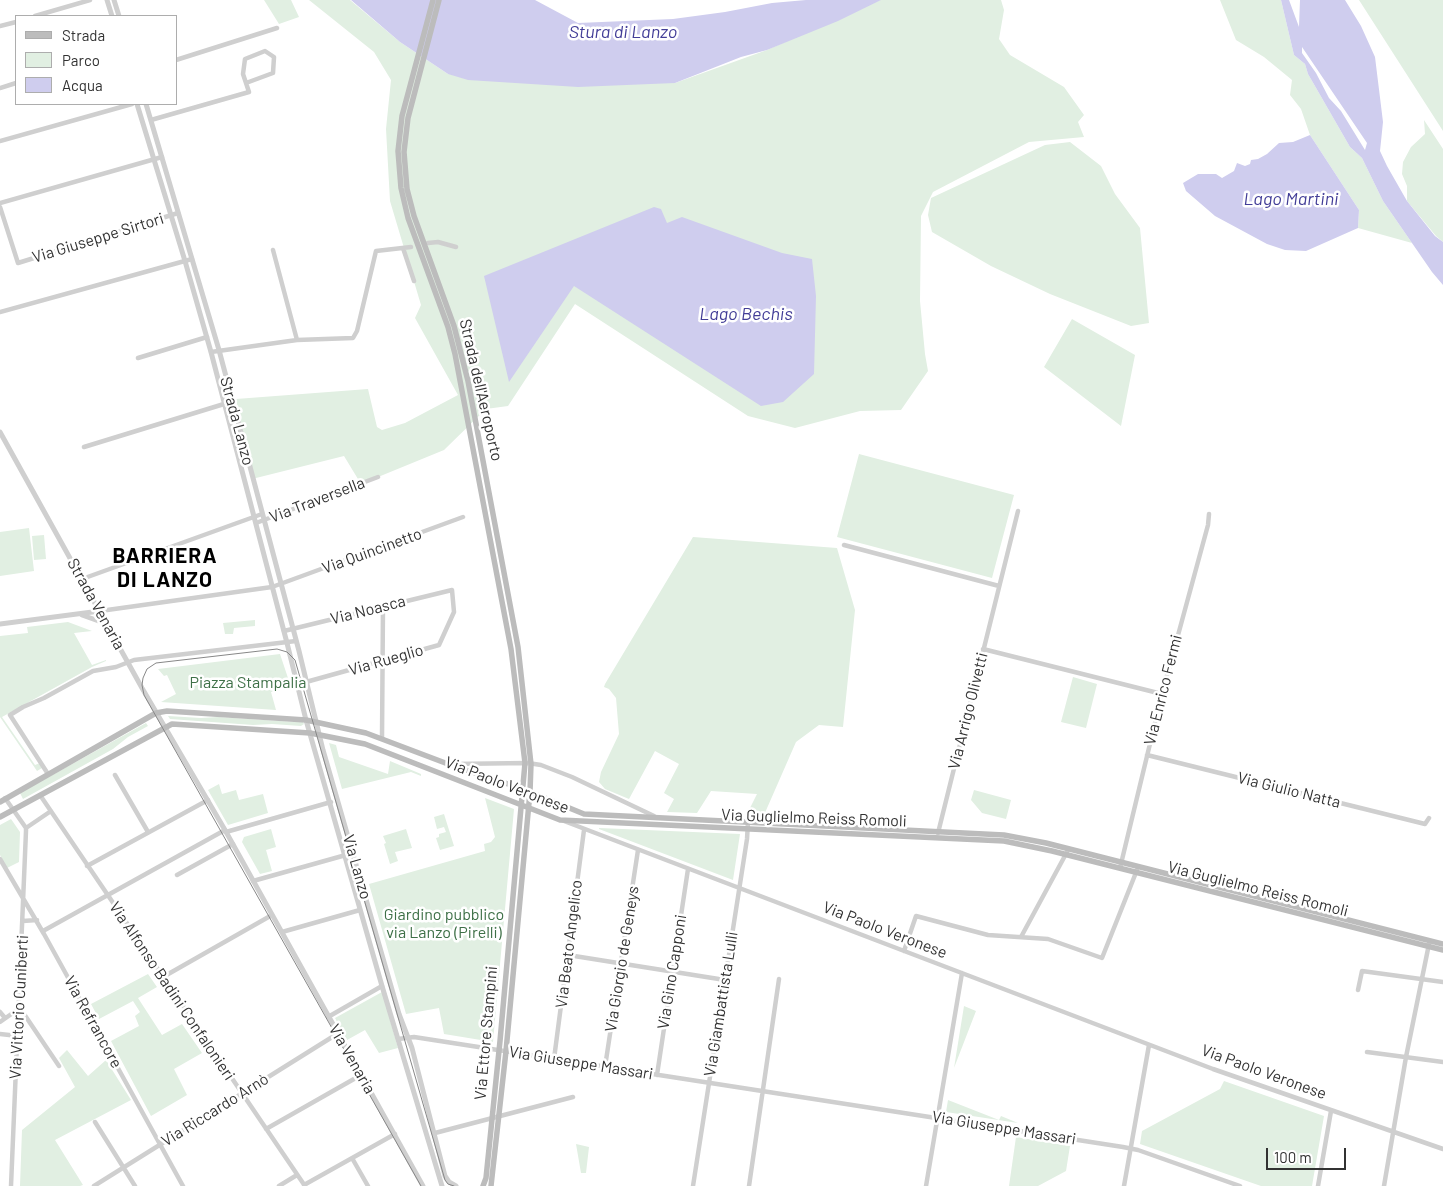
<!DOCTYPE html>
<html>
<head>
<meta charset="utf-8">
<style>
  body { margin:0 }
  #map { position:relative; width:1443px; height:1186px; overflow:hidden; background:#fff; font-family:Barlow,sans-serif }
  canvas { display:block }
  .legend { position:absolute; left:15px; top:15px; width:162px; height:90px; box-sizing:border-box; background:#fff; border:1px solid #adadad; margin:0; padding:6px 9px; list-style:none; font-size:15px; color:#323232 }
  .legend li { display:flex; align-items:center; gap:10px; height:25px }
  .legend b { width:25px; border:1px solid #adadad }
  .scale { position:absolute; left:1266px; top:1148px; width:80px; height:22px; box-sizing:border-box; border:2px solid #323232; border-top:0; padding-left:6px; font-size:15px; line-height:18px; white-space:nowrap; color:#323232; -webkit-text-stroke:4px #fff; paint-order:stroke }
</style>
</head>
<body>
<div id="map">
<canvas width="1443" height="1186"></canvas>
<ul class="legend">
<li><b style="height:6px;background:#bcbcbc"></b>Strada</li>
<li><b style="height:14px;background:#e1efe2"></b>Parco</li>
<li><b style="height:14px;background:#cfcdee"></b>Acqua</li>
</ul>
<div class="scale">100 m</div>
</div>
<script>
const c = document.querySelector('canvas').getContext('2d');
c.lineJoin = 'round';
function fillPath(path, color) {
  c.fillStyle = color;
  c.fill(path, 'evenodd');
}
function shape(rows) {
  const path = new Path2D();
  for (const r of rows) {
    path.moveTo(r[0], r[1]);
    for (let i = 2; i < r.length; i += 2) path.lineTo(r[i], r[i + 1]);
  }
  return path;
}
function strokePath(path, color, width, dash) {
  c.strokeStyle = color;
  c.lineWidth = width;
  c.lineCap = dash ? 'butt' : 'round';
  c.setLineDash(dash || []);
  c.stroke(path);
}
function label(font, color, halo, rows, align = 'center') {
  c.font = font + ' Barlow,sans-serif';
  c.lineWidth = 5;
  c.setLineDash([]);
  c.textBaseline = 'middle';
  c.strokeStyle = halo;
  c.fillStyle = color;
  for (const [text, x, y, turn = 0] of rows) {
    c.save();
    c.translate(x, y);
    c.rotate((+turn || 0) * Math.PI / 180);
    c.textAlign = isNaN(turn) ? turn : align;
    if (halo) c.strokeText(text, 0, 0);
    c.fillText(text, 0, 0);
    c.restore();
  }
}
fillPath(shape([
  [264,0,291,0,299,17,279,24],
  [309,0,350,0,400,42,448,74,675,83,767,50,880,0,1001,0,1004,10,999,39,1010,55,1064,87,1084,115,1078,122,1084,137,1029,142,933,192,921,216,920,301,925,354,928,371,901,410,860,411,795,428,748,416,575,304,508,406,486,409,444,450,361,484,344,456,252,479,236,399,368,389,377,427,382,430,405,423,458,395,415,318,421,305,390,201,386,129,391,80,374,52],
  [1220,0,1281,0,1294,55,1305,64,1308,74,1350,147,1362,158,1383,201,1412,243,1358,228,1359,210,1310,135,1301,109,1290,95,1292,80,1264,57,1236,40],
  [1359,0,1443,0,1443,131],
  [1424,120,1443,149,1443,242,1436,236,1407,201,1407,186,1402,174,1403,162,1411,147,1425,134],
  [1070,142,1101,166,1115,194,1140,228,1149,323,1131,326,1050,294,991,266,932,232,928,215,931,198,1045,145],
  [1072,319,1135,355,1121,426,1044,367],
  [859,454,1014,495,992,578,837,537],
  [29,528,34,571,0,576,0,532],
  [44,535,46,559,34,560,32,536],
  [693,537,837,548,855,610,843,727,819,725,796,742,764,815,747,814,757,794,711,791,697,813,667,812,674,799,664,793,679,764,655,751,629,799,605,789,599,782,601,772,619,734,616,698,609,689,604,687,605,684],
  [255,620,255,626,234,628,233,634,225,634,223,623],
  [68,622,92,631,74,633,92,665,106,660,106,661,92,667,2,717,35,765,40,763,42,768,37,771,0,717,0,636,28,633,27,627],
  [280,654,290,684,279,687,280,690,271,692,276,710,161,702,176,694,167,675,164,676,158,669],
  [1073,677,1097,684,1086,728,1061,722],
  [168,716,201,718,218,717,295,722,297,721,303,722,304,724,301,726,272,724,253,725,170,719],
  [146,723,148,726,128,737,113,749,23,799,20,793],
  [329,743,336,745,339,757,388,774,390,761,421,774,421,776,411,772,342,789],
  [219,784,222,794,236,790,239,800,263,794,268,813,228,825,208,790],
  [974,790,1011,800,1006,819,982,813,971,800],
  [485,798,514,809,493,1042,444,1034,439,1008,406,1014,369,884,485,851,484,844,491,842,495,837],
  [444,814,454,846,440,850,436,838,439,837,439,834,446,832,444,827,437,829,434,817],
  [11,819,20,832,19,862,7,868,0,855,0,825],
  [599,828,740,834,733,880,599,829],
  [271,829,276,847,266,850,272,871,260,874,242,842,244,837],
  [406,829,412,848,395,852,398,861,390,864,384,844,386,843,383,836],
  [148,974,157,987,138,998,162,1035,182,1024,202,1053,174,1069,187,1095,151,1116,111,1041,139,1026,135,1016,140,1012,133,1001,99,1019,91,1004],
  [382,992,398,1048,379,1053,365,1030,347,1040,335,1018],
  [964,1006,976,1011,954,1068],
  [67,1050,88,1076,106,1060,131,1100,55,1140,83,1185,80,1186,20,1186,22,1130,75,1087,59,1058],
  [1224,1081,1324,1116,1312,1186,1261,1186,1140,1144,1142,1131,1220,1089],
  [948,1100,999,1120,1001,1116,1018,1123,946,1112],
  [1016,1137,1070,1146,1066,1171,1038,1186,1009,1186],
  [576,1144,589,1147,586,1173,581,1173]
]), '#e1efe2');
fillPath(shape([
  [351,0,535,0,578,23,673,19,725,12,772,3,806,0,881,0,838,21,767,50,741,57,675,83,578,87,468,80,448,74,400,42],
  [1281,0,1289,0,1299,27,1300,0,1345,0,1361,26,1375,57,1383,122,1380,151,1387,166,1407,201,1435,236,1443,242,1443,285,1432,272,1383,201,1362,158,1350,147,1308,74,1305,64,1294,55],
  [1302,47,1367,143,1365,150,1341,111,1329,98,1316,73,1302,53],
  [1310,135,1359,210,1358,228,1306,251,1285,250,1267,244,1215,216,1186,191,1183,183,1198,174,1216,174,1222,178,1234,171,1237,163,1245,166,1250,164,1251,160,1258,159,1267,154,1279,143,1293,142],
  [654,207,661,209,667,223,682,217,782,253,812,259,816,296,814,374,783,402,761,406,574,286,509,382,484,276]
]), '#cfcdee');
strokePath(shape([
  [35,16,90,0],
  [0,26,16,22],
  [176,60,277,28],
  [0,88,16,83],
  [151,120,249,92,243,74,245,59,265,51,274,57,273,73,246,83],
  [0,141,132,104],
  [0,203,162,157],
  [0,207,18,263,178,213],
  [428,243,438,242,456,247],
  [403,248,414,281],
  [273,250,297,340],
  [0,312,192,259],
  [211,352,297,340,353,338,357,331,376,251,411,247],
  [138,358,207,337],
  [84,447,224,404],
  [256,523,378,477],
  [844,545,999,586],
  [82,579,262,514],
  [100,611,272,587,463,517],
  [284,631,452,590,454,612,439,645,306,682],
  [983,649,1162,694],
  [382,738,383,605],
  [1147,755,1425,824,1429,818],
  [451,764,528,763,541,765,572,777,654,816],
  [48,774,10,715,23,707,44,698,93,671,116,667,134,660,296,641],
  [115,775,148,832],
  [40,795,305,1186],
  [5,798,26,828,26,831,11,1186],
  [564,821,1213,1069,1443,1149],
  [26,828,51,811],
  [226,832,331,802],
  [938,833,1018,511],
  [0,859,44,934,183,1186],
  [87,866,208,800],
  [1120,868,1162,694,1208,525,1209,514],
  [177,875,233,844],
  [253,881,353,853],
  [23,921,37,920],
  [43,931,225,830],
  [282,932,360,910],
  [1021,937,1067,852],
  [904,951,916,916,988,935,1048,939,1102,958,1137,870],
  [568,955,725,980],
  [163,977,272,915],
  [1358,990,1362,971,1443,982],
  [0,1012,5,1018],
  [328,1017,382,986],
  [0,1022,20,1008,59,1066],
  [0,1034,18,1036],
  [398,1039,414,1037,1123,1147,1138,1150,1240,1186],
  [1367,1052,1443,1062],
  [554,1059,584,830],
  [605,1067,638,850],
  [657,1075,688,869],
  [95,1122,135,1186],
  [266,1129,361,1075],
  [435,1133,573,1097],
  [352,1158,368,1186],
  [304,1185,395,1134],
  [94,1186,337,1034],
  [279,1186,297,1175],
  [693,1186,747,839,748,822],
  [749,1186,779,979],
  [926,1186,962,973],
  [1124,1186,1149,1045],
  [1318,1186,1331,1111],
  [1384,1186,1406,1057,1429,944]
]), '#cfcfcf', 4.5);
strokePath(shape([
  [107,0,112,16],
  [114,0,119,16],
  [137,104,185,261,211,352,287,643,306,720,382,986,442,1186],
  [146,104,219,350,299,651,323,750,399,1014,412,1048,445,1176,449,1182,456,1186],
  [0,432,142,688,225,830,423,1186],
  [82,615,107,624],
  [0,624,100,611]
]), '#cfcfcf', 5);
strokePath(shape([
  [433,0,402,116,398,151,401,188,408,218,448,327,455,354,511,649,525,763,500,1041,486,1178,483,1186],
  [439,0,408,118,404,152,407,189,414,216,454,326,468,381,518,647,531,764,530,792,506,1051,491,1186],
  [0,802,156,713,167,711,306,720,366,733,448,764,523,789,584,814,1004,835,1046,843,1443,944],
  [0,817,172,724,310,733,365,744,560,820,1004,841,1052,851,1443,950]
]), '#bcbcbc', 5.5);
strokePath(shape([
  [421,1186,144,695,142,685,143,678,147,669,156,663,277,649,287,652,295,660,445,1180,448,1184,454,1186]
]), '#878787', 1);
label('16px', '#323232', '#fff', [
  ["Via Giuseppe Sirtori",98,238,-17],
  ["Strada dell'Aeroporto",481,390,77],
  ["Strada Lanzo",237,421,75],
  ["Via Traversella",317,500,-21],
  ["Via Quincinetto",372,551,-20],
  ["Strada Venaria",96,604,61],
  ["Via Noasca",368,610,-14],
  ["Via Rueglio",386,660,-16],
  ["Via Enrico Fermi",1163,690,-76],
  ["Via Arrigo Olivetti",968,711,-76],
  ["Via Paolo Veronese",507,785,21],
  ["Via Giulio Natta",1289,790,14],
  ["Via Guglielmo Reiss Romoli",814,818,2],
  ["Via Lanzo",357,867,74],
  ["Via Guglielmo Reiss Romoli",1258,889,14],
  ["Via Paolo Veronese",885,930,21],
  ["Via Beato Angelico",569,944,-83],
  ["Via Giorgio de Geneys",622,959,-81],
  ["Via Gino Capponi",672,972,-81],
  ["Via Alfonso Badini Confalonieri",172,991,56],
  ["Via Giambattista Lulli",721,1004,-81],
  ["Via Vittorio Cuniberti",19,1007,-87],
  ["Via Refrancore",93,1022,61],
  ["Via Ettore Stampini",486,1033,-85],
  ["Via Venaria",352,1059,60],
  ["Via Giuseppe Massari",581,1063,9],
  ["Via Paolo Veronese",1264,1072,20],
  ["Via Riccardo Arnò",215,1110,-32],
  ["Via Giuseppe Massari",1004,1128,9]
]);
label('16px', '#3e7047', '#fff', [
  ["Piazza Stampalia",248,683],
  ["Giardino pubblico",444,915],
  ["via Lanzo (Pirelli)",444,933]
]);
label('italic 18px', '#423d97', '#fff', [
  ["Stura di Lanzo",623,32],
  ["Lago Martini",1291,199],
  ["Lago Bechis",746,314]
]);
c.letterSpacing = '1px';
label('bold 21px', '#000', '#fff', [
  ["BARRIERA",165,556],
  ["DI LANZO",165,580]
]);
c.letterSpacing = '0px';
</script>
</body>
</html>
